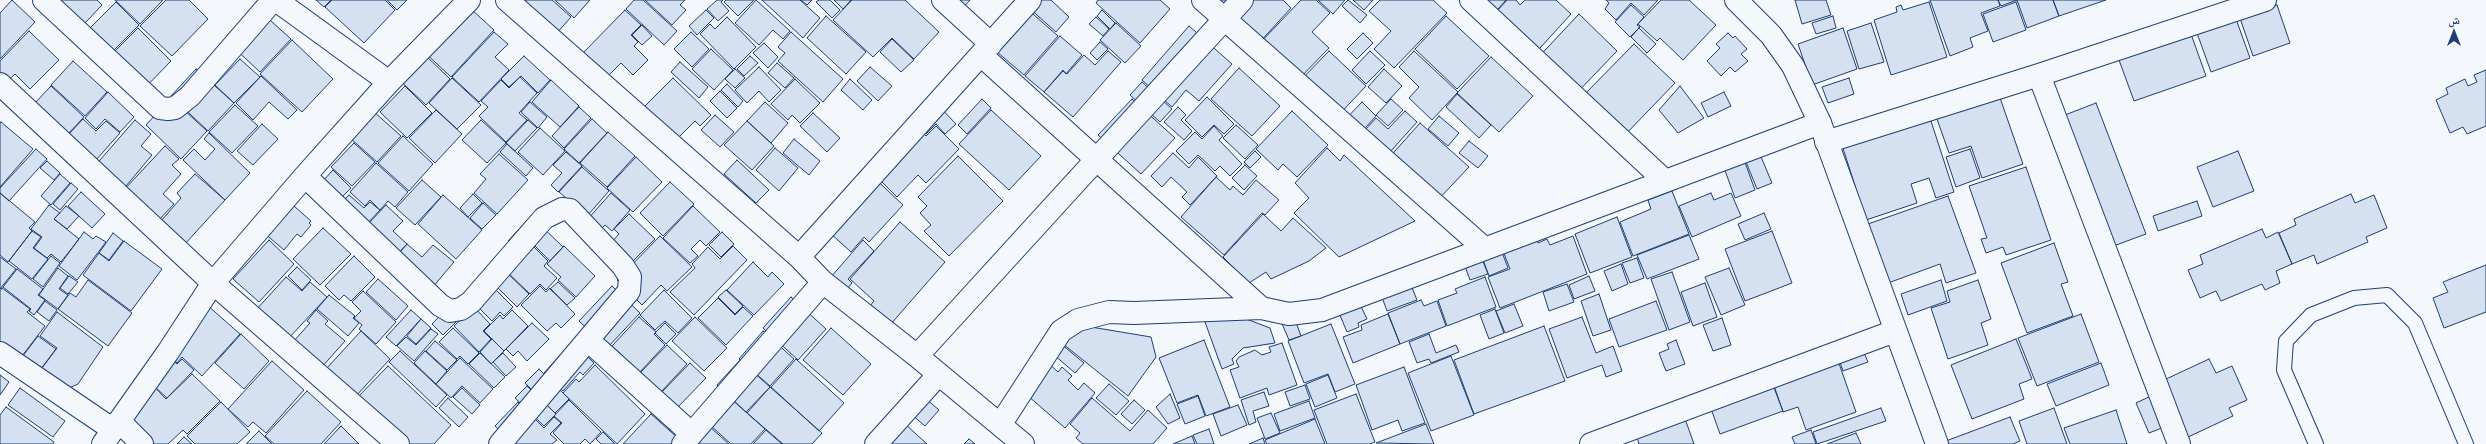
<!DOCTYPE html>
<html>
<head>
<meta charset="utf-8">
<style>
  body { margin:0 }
  #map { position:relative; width:2486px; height:444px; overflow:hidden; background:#f4f7fb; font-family:Poppins,"Noto Naskh Arabic",sans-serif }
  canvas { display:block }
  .north { position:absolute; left:2434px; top:12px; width:40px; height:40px; -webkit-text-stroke:3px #f4f7fb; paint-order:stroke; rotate:0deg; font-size:11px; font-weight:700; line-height:16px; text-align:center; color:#1d3f73 }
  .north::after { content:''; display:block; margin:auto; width:14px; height:18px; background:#1d3f73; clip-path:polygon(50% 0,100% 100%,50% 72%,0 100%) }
</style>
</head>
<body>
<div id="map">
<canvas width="2486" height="444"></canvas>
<div class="north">ش</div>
</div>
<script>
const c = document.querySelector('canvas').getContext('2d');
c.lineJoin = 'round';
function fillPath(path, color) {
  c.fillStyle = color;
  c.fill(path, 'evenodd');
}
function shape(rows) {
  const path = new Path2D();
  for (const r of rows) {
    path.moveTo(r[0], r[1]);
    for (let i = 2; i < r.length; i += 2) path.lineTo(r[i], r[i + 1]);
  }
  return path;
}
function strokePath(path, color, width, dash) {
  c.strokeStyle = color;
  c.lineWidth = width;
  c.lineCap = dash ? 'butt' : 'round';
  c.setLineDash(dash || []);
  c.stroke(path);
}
const building = shape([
  [12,0,35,22,0,59,0,13,12,0],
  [54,0,97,0,102,5,71,38,54,0],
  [115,0,163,0,140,24,115,0],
  [166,0,189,0,208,19,172,56,140,26,166,0],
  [316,0,331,0,324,7,316,0],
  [332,0,385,0,395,10,364,43,325,7,332,0],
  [387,0,407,0,397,10,387,0],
  [526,0,552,0,571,17,556,34,522,4,526,0],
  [555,0,590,0,574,18,555,0],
  [634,0,643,0,677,31,664,45,626,9,634,0],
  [645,0,685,0,680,5,686,10,672,25,645,0],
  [717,0,723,0,721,2,729,11,718,21,707,9,717,0],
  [726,0,754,0,738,16,724,2,726,0],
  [756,0,790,31,783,39,773,30,759,45,735,23,756,0],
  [762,0,800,0,820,18,803,38,762,0],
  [801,0,812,0,807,5,801,0],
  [819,0,830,0,840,10,832,18,816,2,819,0],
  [834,0,851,0,843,9,834,0],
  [852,0,905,0,939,32,914,59,892,38,873,57,833,20,852,0],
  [953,0,970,0,963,8,953,0],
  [1017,0,1058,36,1024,75,983,40,1017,0],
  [1020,0,1051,0,1069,17,1056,32,1020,0],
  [1098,0,1160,0,1170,9,1140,43,1096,3,1098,0],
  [1219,0,1283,0,1291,8,1258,44,1219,0],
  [1301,0,1316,0,1330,13,1312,32,1329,48,1296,82,1258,45,1301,0],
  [1318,0,1345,0,1333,14,1318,0],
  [1348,0,1367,15,1360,23,1342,6,1348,0],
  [1353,0,1373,0,1364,10,1353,0],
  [1380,0,1433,0,1447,13,1394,68,1374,49,1391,31,1369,11,1380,0],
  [1469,0,1506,0,1490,18,1469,0],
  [1507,0,1516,0,1520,5,1525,0,1556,0,1571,14,1530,59,1489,20,1507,0],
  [1606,0,1658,0,1644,15,1631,3,1616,20,1605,9,1609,3,1606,0],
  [1661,0,1689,0,1716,25,1683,60,1660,38,1657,41,1638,24,1661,0],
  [1795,0,1826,0,1831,15,1802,24,1795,0],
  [1930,0,1998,0,2000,6,1981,13,1988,31,1970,38,1973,47,1950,56,1930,0],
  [1998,0,2053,0,2059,16,2027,28,2017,0,2001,6,1998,0],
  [2053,0,2106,0,2059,16,2053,0],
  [116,2,139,25,103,61,80,38,116,2],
  [1929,2,1947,57,1891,75,1874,20,1897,12,1896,7,1901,5,1903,10,1929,2],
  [2016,2,2026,30,1993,42,1983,14,2016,2],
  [1631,5,1644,17,1637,25,1640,27,1630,37,1615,22,1631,5],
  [2277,5,2290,43,2253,56,2240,18,2277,5],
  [471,9,494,30,451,77,421,49,471,9],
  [625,10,641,25,631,35,638,42,634,46,648,60,633,75,621,63,606,78,582,54,625,10],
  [706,10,714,18,697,35,689,26,706,10],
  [1102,10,1115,23,1110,29,1097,16,1102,10],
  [261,12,291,39,260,72,231,45,261,12],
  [1579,14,1617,51,1571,99,1533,63,1579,14],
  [826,16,866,52,846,74,807,38,826,16],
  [1446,16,1489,56,1457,89,1415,49,1446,16],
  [1833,16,1836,28,1816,34,1812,23,1833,16],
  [727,17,756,47,734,69,700,34,710,24,715,29,727,17],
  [1096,17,1109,29,1103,36,1089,24,1096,17],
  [2236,19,2250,58,2211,72,2197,33,2236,19],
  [1116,23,1141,46,1125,63,1100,40,1116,23],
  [1871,23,1884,62,1859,69,1847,31,1871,23],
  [642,25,652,36,642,45,632,35,642,25],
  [1189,26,1232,64,1199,101,1186,90,1172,107,1142,80,1189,26],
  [138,28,171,61,136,97,103,63,138,28],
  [1639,28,1656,44,1647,53,1631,37,1639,28],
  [1843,28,1857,69,1812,85,1798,44,1843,28],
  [29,31,59,60,30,89,15,74,0,88,0,61,29,31],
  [494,32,508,44,495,57,509,70,479,102,452,77,494,32],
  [691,32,709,49,692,67,674,49,691,32],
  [791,32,843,79,823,102,778,61,785,53,778,47,791,32],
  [1363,33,1373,43,1357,59,1347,49,1363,33],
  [1728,33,1733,38,1735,36,1747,49,1741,54,1748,61,1735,72,1730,67,1721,76,1707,61,1720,48,1716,44,1728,33],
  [2191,34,2206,76,2134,101,2119,60,2191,34],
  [1060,36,1082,55,1066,74,1063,70,1044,92,1025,76,1060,36],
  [892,39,914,60,901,72,880,52,892,39],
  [292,40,333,79,302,112,260,74,292,40],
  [1100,42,1108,49,1097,60,1090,53,1100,42],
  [764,43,778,57,768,68,753,53,764,43],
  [1634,44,1675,83,1622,138,1581,98,1634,44],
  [711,49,733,70,714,90,692,69,711,49],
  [421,51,450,79,426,105,396,77,421,51],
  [1108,51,1121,62,1073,117,1044,92,1063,71,1067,74,1084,55,1095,65,1108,51],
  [1329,51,1366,86,1334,120,1297,84,1329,51],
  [1370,51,1385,65,1366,84,1352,70,1370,51],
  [1414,51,1458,92,1432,120,1409,98,1419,87,1399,67,1414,51],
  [524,56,550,80,538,93,521,76,509,87,501,79,524,56],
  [750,56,758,63,744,76,737,69,750,56],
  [1491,57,1533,96,1499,132,1457,93,1491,57],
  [240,59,260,77,234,103,215,85,240,59],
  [73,61,107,92,85,116,51,85,73,61],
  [680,62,708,87,699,98,671,72,680,62],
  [777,63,794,78,785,88,768,73,777,63],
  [759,67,781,90,769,102,759,91,747,103,735,90,759,67],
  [870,67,892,86,878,101,857,81,870,67],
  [1239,68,1280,106,1252,136,1211,99,1239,68],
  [196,69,234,103,208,131,171,96,196,69],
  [735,69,745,78,735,88,725,79,735,69],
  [1384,69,1402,86,1386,103,1368,87,1384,69],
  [2486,70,2486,126,2467,134,2463,127,2450,133,2436,100,2448,94,2446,88,2465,79,2468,86,2477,82,2474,75,2486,70],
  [261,76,297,110,288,119,269,102,253,120,236,103,261,76],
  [520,77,537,93,519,113,527,120,506,142,479,116,488,107,481,101,501,80,509,88,520,77],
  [452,78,481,105,457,129,429,103,452,78],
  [673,78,711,115,700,126,695,121,677,139,644,107,673,78],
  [1849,78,1854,94,1828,103,1822,87,1849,78],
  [795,79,820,103,800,123,792,115,788,120,771,104,795,79],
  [850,79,872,100,863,110,841,90,850,79],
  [551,80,579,106,560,127,532,102,551,80],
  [1142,82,1172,109,1160,122,1130,95,1142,82],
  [727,84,743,101,738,107,721,90,727,84],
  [51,86,84,117,68,134,35,103,51,86],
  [405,86,432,113,407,138,380,112,405,86],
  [1680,86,1704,118,1678,133,1659,110,1680,86],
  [720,91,737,108,727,118,710,101,720,91],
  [108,92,134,117,120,132,105,119,96,129,85,118,108,92],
  [1724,92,1731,106,1708,117,1701,103,1724,92],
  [1998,92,2023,164,1982,178,1971,146,1949,153,1932,105,1998,92],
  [1457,94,1491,125,1479,138,1446,107,1457,94],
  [1207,97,1234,124,1224,134,1214,125,1202,137,1185,120,1207,97],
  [171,98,207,131,181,159,146,125,171,98],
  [982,99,991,108,967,134,958,125,982,99],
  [1132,99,1175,138,1141,174,1098,135,1132,99],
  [1391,99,1403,110,1388,126,1376,115,1391,99],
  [530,102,547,117,538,128,521,112,530,102],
  [765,102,788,123,771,143,747,121,765,102],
  [935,102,956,124,945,134,936,124,926,134,914,122,935,102],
  [1362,102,1376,116,1356,138,1341,124,1362,102],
  [2096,103,2146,234,2108,248,2065,115,2096,103],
  [235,105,258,126,232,153,209,132,235,105],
  [579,107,591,118,564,148,552,136,579,107],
  [1178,107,1186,115,1181,120,1192,131,1184,140,1164,122,1178,107],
  [436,110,462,134,435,163,409,138,436,110],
  [991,110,1041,156,1009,190,959,144,991,110],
  [373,111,401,136,377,162,350,138,373,111],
  [1292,111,1328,145,1297,177,1283,164,1278,170,1256,149,1292,111],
  [1405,111,1417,122,1381,162,1356,140,1376,118,1388,129,1405,111],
  [813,113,840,138,827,152,800,126,813,113],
  [715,115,734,132,720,147,701,130,715,115],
  [1439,116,1459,133,1448,146,1428,129,1439,116],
  [83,119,96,131,106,121,120,133,96,160,69,134,83,119],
  [592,119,607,133,579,163,564,149,592,119],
  [135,120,151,134,141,146,152,155,121,192,93,168,135,120],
  [481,120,506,143,487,163,462,140,481,120],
  [528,120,537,128,515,151,506,143,528,120],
  [747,121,774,146,752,170,724,145,747,121],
  [911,121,926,136,936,126,959,149,926,183,918,175,897,197,867,167,911,121],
  [1931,121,1954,192,1936,198,1929,178,1911,184,1917,203,1866,220,1840,139,1931,121],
  [1,122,33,149,0,187,0,123,1,122],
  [1420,123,1469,167,1435,203,1387,160,1420,123],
  [262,124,278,139,253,165,237,151,262,124],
  [1236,125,1258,145,1245,159,1223,138,1236,125],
  [1214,126,1223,136,1219,140,1242,164,1230,176,1220,166,1215,171,1198,155,1189,164,1176,151,1195,132,1202,139,1214,126],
  [540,128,565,151,543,175,518,152,540,128],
  [608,132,635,156,607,187,580,163,608,132],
  [209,133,250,173,225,200,183,160,194,149,205,160,215,149,204,139,209,133],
  [403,136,433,164,409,191,378,163,403,136],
  [794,139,820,161,809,175,783,153,794,139],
  [1469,141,1488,156,1478,168,1459,153,1469,141],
  [354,143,375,162,352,186,331,167,354,143],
  [507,144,533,168,526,176,500,152,507,144],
  [165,146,179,159,172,165,181,174,163,194,174,204,155,224,122,192,165,146],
  [775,148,798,168,779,191,756,170,775,148],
  [1327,148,1340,161,1344,155,1415,221,1339,257,1294,213,1309,198,1295,183,1327,148],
  [36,149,47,159,9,201,0,193,0,188,36,149],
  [1970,149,1980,178,1956,187,1946,157,1970,149],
  [1255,151,1261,157,1250,168,1244,162,1255,151],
  [2238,151,2254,191,2213,207,2197,167,2238,151],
  [566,152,582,166,558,192,551,185,562,173,553,165,566,152],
  [1759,152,1772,183,1757,189,1744,157,1759,152],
  [1173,153,1189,168,1198,157,1217,176,1190,205,1182,197,1187,192,1171,177,1162,187,1151,176,1173,153],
  [499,154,528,180,497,214,474,193,486,179,480,174,499,154],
  [958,156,1003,201,949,256,924,231,931,225,920,213,927,206,918,197,958,156],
  [636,157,662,182,633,212,607,188,636,157],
  [1743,157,1755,190,1735,198,1723,165,1743,157],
  [737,160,769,190,756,203,724,174,737,160],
  [47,161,60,173,54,180,40,168,47,161],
  [376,163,408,192,395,207,388,201,380,210,370,200,365,206,350,192,376,163],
  [1245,165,1257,176,1244,190,1232,178,1245,165],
  [582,167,609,191,587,216,559,192,582,167],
  [2026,167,2051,240,2006,255,2003,247,1986,253,1981,239,1987,238,1969,186,2026,167],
  [333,170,351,188,339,200,321,183,333,170],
  [868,172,903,205,869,242,864,237,851,252,829,232,868,172],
  [60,174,70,183,51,205,41,196,60,174],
  [195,174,225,200,185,244,161,221,181,198,177,193,195,174],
  [1216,177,1230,190,1233,186,1243,195,1256,180,1279,200,1265,215,1262,213,1224,255,1181,217,1216,177],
  [422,180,441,197,415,225,396,208,422,180],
  [670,182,694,204,663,236,640,213,670,182],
  [71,183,78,189,60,210,53,204,71,183],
  [1672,191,1689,234,1633,256,1620,222,1651,209,1648,200,1672,191],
  [81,192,105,214,92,228,68,206,81,192],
  [0,193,35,222,29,228,32,231,8,262,0,255,0,193],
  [611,193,630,210,612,231,605,225,599,231,587,220,611,193],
  [1711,193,1714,200,1731,193,1741,216,1692,237,1679,206,1711,193],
  [473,194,482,203,468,217,460,208,473,194],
  [2351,194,2355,203,2374,195,2387,228,2366,237,2368,242,2317,264,2314,255,2292,264,2279,233,2296,225,2294,219,2351,194],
  [349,195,364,208,370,202,380,210,367,224,335,209,349,195],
  [443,195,482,230,456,259,418,224,443,195],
  [1948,196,1976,273,1946,283,1940,264,1888,283,1868,224,1948,196],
  [2197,201,2202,216,2158,231,2153,216,2197,201],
  [483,203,496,215,482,229,470,218,483,203],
  [49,205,60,213,54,219,79,239,61,262,51,254,47,258,34,248,42,237,31,229,49,205],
  [386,205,403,221,393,231,407,244,389,263,368,224,386,205],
  [66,206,79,216,67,229,54,219,66,206],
  [294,206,311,221,309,223,311,225,301,237,297,234,284,250,263,232,277,216,282,220,294,206],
  [693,206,720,232,706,246,700,240,691,249,698,256,690,263,663,238,693,206],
  [1764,213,1771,229,1745,240,1738,224,1764,213],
  [629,214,655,239,629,265,609,245,619,234,614,229,629,214],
  [1263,214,1281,231,1293,218,1326,248,1309,261,1271,279,1266,272,1249,283,1223,257,1263,214],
  [531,216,563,247,550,261,534,245,523,256,508,241,531,216],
  [1617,217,1632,257,1590,273,1575,234,1617,217],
  [900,222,945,262,890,325,869,307,874,301,850,279,900,222],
  [323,228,351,254,320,285,293,259,323,228],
  [2262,229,2266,238,2278,232,2292,264,2276,271,2280,283,2265,290,2262,284,2221,301,2216,291,2200,298,2188,270,2203,264,2200,255,2262,229],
  [32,231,41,237,33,248,48,259,32,279,9,261,32,231],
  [1772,231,1792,283,1745,301,1725,249,1772,231],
  [84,232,93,239,96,236,106,242,77,280,59,266,84,232],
  [722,232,734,244,721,257,709,245,722,232],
  [113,233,123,241,109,260,99,253,113,233],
  [1534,233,1538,243,1547,239,1550,245,1573,236,1587,274,1500,308,1488,277,1510,269,1501,246,1534,233],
  [1689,235,1699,259,1647,279,1637,255,1689,235],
  [660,236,692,267,667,291,661,285,642,305,617,280,660,236],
  [269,240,294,264,259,302,233,279,269,240],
  [863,240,874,251,848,279,852,283,846,290,831,277,863,240],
  [124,241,162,269,131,311,83,275,99,253,109,261,124,241],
  [2054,243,2068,282,2061,284,2073,316,2027,333,2001,263,2054,243],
  [407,244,422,257,433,245,454,262,426,295,389,265,407,244],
  [564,246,595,276,576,297,558,280,561,277,547,264,564,246],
  [733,246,747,260,694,315,670,292,695,268,692,264,708,247,720,259,733,246],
  [534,247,548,261,544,266,557,278,546,290,540,284,530,294,504,269,523,259,534,247],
  [1500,247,1508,268,1489,276,1481,254,1500,247],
  [1478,249,1488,274,1470,280,1461,255,1478,249],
  [51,256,60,263,43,287,33,279,51,256],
  [354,256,375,277,351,301,344,295,339,300,325,286,354,256],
  [0,257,16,269,0,289,0,257],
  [1637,258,1644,278,1630,283,1622,263,1637,258],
  [753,262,768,277,772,272,784,284,754,315,727,290,753,262],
  [1621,264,1628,284,1612,291,1604,271,1621,264],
  [2486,265,2486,312,2444,328,2433,298,2448,292,2443,282,2486,265],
  [297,267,311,280,302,290,288,276,297,267],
  [58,268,68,276,59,289,68,295,58,309,39,295,58,268],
  [1729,268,1745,305,1721,315,1705,277,1729,268],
  [17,269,43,289,38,295,45,300,34,315,29,311,31,309,3,287,17,269],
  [503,269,529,294,517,307,491,281,503,269],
  [1672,272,1690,322,1669,330,1651,279,1672,272],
  [1407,275,1417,300,1387,311,1378,286,1407,275],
  [69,276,78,282,68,294,60,288,69,276],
  [482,276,513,307,504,316,500,312,492,321,474,303,482,276],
  [1589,276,1595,291,1574,299,1569,285,1589,276],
  [286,277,302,291,310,282,327,297,288,339,256,310,286,277],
  [1485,277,1496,307,1447,326,1438,300,1457,293,1455,289,1485,277],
  [378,279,408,306,396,320,366,292,378,279],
  [88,280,132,313,108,346,58,309,70,293,76,297,88,280],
  [1941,280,1947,301,1908,315,1901,294,1941,280],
  [1978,280,1991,319,1981,323,1988,345,1948,359,1931,308,1950,302,1947,291,1978,280],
  [558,282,575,298,567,305,550,289,558,282],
  [1705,283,1717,317,1693,326,1681,292,1705,283],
  [1567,284,1574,302,1549,311,1543,292,1567,284],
  [540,286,546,292,550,288,575,314,561,328,556,323,547,331,521,305,540,286],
  [612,286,640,313,607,348,579,321,612,286],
  [2,288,30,309,27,312,45,326,19,360,0,345,0,291,2,288],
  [664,290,692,318,678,333,665,321,655,330,640,315,664,290],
  [726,290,743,306,735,314,718,297,726,290],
  [363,291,396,322,376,344,359,329,362,325,354,318,361,311,352,302,363,291],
  [1599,294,1611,330,1593,336,1581,301,1599,294],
  [329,295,355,316,353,318,359,323,348,336,317,309,329,295],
  [791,297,826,329,798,360,763,328,791,297],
  [718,298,735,315,743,307,753,316,726,345,698,318,718,298],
  [1358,300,1367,319,1358,323,1359,327,1347,332,1337,308,1358,300],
  [1421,300,1424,306,1437,301,1446,326,1400,344,1388,313,1421,300],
  [45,301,57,310,49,321,37,312,45,301],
  [454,301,465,313,443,335,432,324,454,301],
  [1656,301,1667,330,1619,347,1609,319,1656,301],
  [1514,304,1523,326,1505,333,1496,311,1514,304],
  [207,305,240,334,202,376,182,357,177,363,167,353,207,305],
  [474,307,490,324,483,331,491,339,479,352,454,326,474,307],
  [1495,309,1504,333,1489,339,1480,315,1495,309],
  [316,310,328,321,325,324,345,341,321,368,293,342,310,323,307,321,316,310],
  [411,310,421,319,396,346,386,337,411,310],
  [512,310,528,326,504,351,484,331,500,315,503,319,512,310],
  [57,312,103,347,78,384,67,389,39,372,57,348,40,336,57,312],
  [1293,314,1301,336,1289,340,1280,319,1293,314],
  [1388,314,1400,344,1353,363,1343,337,1362,330,1361,325,1388,314],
  [2081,314,2099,362,2037,386,2018,338,2081,314],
  [639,317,656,332,654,334,665,345,640,372,612,346,639,317],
  [695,317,727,348,704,371,672,341,695,317],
  [1220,317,1241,317,1270,328,1275,343,1243,348,1232,359,1234,364,1222,369,1205,322,1220,317],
  [1582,317,1596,353,1613,346,1622,371,1606,377,1602,365,1567,378,1549,329,1582,317],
  [1722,318,1731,345,1713,351,1703,325,1722,318],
  [421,319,431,328,416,344,407,336,421,319],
  [1061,322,1151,337,1156,357,1128,396,1053,336,1061,322],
  [532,323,549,339,527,361,518,351,513,356,506,349,532,323],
  [665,323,676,334,666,344,655,333,665,323],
  [1331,324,1355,384,1335,392,1328,374,1304,383,1288,341,1331,324],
  [1544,326,1565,381,1474,414,1454,360,1544,326],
  [453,328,479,353,468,364,460,356,457,359,439,342,453,328],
  [831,328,871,364,843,395,803,360,831,328],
  [431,329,438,334,414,361,397,346,406,337,416,345,431,329],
  [361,331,390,359,355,397,326,369,361,331],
  [763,331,794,359,770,386,739,359,763,331],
  [241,334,269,361,244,389,215,363,241,334],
  [1429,334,1436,353,1456,345,1459,352,1431,363,1429,359,1417,363,1409,342,1429,334],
  [38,336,56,349,37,374,19,361,38,336],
  [1054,338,1084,363,1075,373,1046,348,1054,338],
  [492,339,504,351,491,364,480,352,492,339],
  [2016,339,2032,379,2019,384,2024,399,1972,419,1951,365,2016,339],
  [1204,340,1230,407,1206,416,1198,395,1177,403,1159,358,1204,340],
  [1676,340,1685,364,1666,371,1659,353,1669,349,1667,344,1676,340],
  [435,341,457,360,447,370,426,351,435,341],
  [572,342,594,363,583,375,580,372,563,391,544,373,572,342],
  [1282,343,1297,385,1269,395,1267,388,1240,398,1230,370,1239,367,1236,361,1239,357,1255,350,1262,355,1271,352,1269,347,1282,343],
  [667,345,687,364,661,392,640,373,667,345],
  [1862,348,1868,362,1843,371,1838,357,1862,348],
  [400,351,447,395,436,407,389,362,400,351],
  [425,351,447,371,436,384,414,363,425,351],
  [1835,352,1856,412,1806,430,1798,407,1783,412,1770,374,1835,352],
  [480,353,505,377,494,388,469,364,480,353],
  [503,353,516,367,506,376,493,362,503,353],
  [167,355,177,364,182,359,194,370,167,398,145,378,167,355],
  [1451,356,1474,415,1431,431,1408,373,1451,356],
  [460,358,493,389,480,403,462,386,451,398,436,384,460,358],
  [796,359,844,403,819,431,771,387,796,359],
  [2209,359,2216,373,2232,366,2247,400,2229,408,2233,416,2188,437,2167,426,2149,433,2136,403,2153,395,2149,387,2209,359],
  [740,360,770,387,746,412,717,385,740,360],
  [1045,360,1058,372,1062,367,1072,376,1068,380,1078,390,1084,383,1095,393,1065,428,1020,389,1045,360],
  [272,361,304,390,266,433,253,422,248,427,228,409,272,361],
  [690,363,706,378,677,408,661,393,690,363],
  [2101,363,2109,385,2056,406,2047,384,2101,363],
  [595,365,645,414,617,444,563,393,576,379,579,382,595,365],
  [388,366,451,425,434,444,407,444,357,398,388,366],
  [1404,367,1425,423,1402,431,1398,420,1372,430,1356,385,1404,367],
  [539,369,569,399,555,413,525,383,539,369],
  [192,374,220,401,187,434,183,430,168,444,153,444,119,409,148,380,166,399,192,374],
  [0,375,9,382,0,395,0,375],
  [1328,375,1337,398,1315,407,1306,384,1328,375],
  [1771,380,1783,411,1720,434,1709,403,1771,380],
  [1109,384,1129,401,1116,415,1096,398,1109,384],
  [1305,385,1310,399,1290,406,1285,392,1305,385],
  [527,386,556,414,544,426,515,398,527,386],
  [770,387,822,433,812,444,783,444,747,413,770,387],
  [20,388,65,421,53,437,8,405,20,388],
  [462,388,480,405,472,414,453,397,462,388],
  [721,390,765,429,751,444,731,444,699,415,721,390],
  [307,391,341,422,321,444,274,444,265,436,307,391],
  [918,392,939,410,925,426,904,408,918,392],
  [1264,392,1269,406,1253,411,1256,422,1249,425,1241,400,1264,392],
  [1170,394,1180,418,1168,424,1156,407,1170,394],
  [1356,394,1375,442,1370,444,1327,444,1314,410,1356,394],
  [1198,396,1205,416,1185,424,1177,404,1198,396],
  [448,398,468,417,459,427,439,408,448,398],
  [1092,398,1130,431,1148,410,1167,428,1153,444,1083,444,1076,438,1080,433,1070,424,1092,398],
  [569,400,601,432,590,444,585,439,580,444,564,444,553,433,562,423,554,416,569,400],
  [1134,400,1145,410,1132,424,1121,414,1134,400],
  [1309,401,1315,418,1280,431,1274,414,1309,401],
  [221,402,250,432,237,444,195,444,187,436,221,402],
  [518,402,544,428,554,417,561,423,550,434,557,440,552,444,513,444,495,426,518,402],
  [1238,405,1247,425,1221,436,1213,414,1238,405],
  [6,407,54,442,53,444,0,444,0,415,6,407],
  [1881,408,1886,421,1817,444,1813,432,1881,408],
  [2054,408,2067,444,2027,444,2019,421,2054,408],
  [2116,410,2127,444,2070,444,2064,428,2116,410],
  [1271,413,1280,433,1265,439,1257,418,1271,413],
  [651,414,679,439,674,444,623,444,651,414],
  [1684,416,1694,444,1639,444,1636,434,1684,416],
  [2010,417,2020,441,2013,444,1947,444,1946,441,2010,417],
  [700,418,729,444,677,444,700,418],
  [1315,419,1325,444,1267,444,1265,440,1315,419],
  [904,423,927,444,885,444,904,423],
  [1426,424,1434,444,1376,443,1426,424],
  [341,426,359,444,324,444,341,426],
  [1209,429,1214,444,1197,444,1193,435,1209,429],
  [766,430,782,444,753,444,766,430],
  [1811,430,1816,444,1795,444,1792,437,1811,430],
  [259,431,272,444,246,444,259,431],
  [603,432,615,444,601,444,596,439,603,432],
  [1856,433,1861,444,1827,444,1856,433],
  [1192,436,1195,444,1173,444,1192,436],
  [184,437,192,444,177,444,184,437],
  [1263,438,1265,444,1249,444,1263,438],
  [969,439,975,444,964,444,969,439]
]);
fillPath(building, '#d5e0f0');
strokePath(building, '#1d3f73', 1);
const lane = shape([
  [2316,444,2284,370,2286,341,2311,315,2354,298,2387,295,2415,323,2466,444]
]);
const street = shape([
  [44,0,160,108,168,109,175,108,190,96,273,0],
  [276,0,389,82],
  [507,0,799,257,823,282,917,356,1023,444],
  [943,0,991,44],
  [1203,0,1484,248],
  [1471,0,1664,180],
  [981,55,1261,308],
  [2039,75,2179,444],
  [0,84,213,283,398,444],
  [1826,142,2039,75,2265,0],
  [305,176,440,305,450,311,461,309,471,302,544,218,562,209,570,210,623,266,630,277,629,291,500,444],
  [799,257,1030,0],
  [589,341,692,434],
  [0,353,112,429],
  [917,356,1242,0],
  [119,421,142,444],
  [1000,425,1061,331,1078,320,1109,312,1134,313,1261,308,1289,314,1322,310,1820,123],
  [103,444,168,352,213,283,305,176,389,82,469,0],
  [683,444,823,282],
  [876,444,939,374],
  [1591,444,1895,331]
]);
const secondary = shape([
  [1736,0,1771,35,1793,66,1820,123,1937,444]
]);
strokePath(lane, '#1d3f73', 16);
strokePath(street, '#1d3f73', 24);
strokePath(secondary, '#1d3f73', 24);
strokePath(lane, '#f4f7fb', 14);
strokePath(street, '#f4f7fb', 22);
strokePath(secondary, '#f4f7fb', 22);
</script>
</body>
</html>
